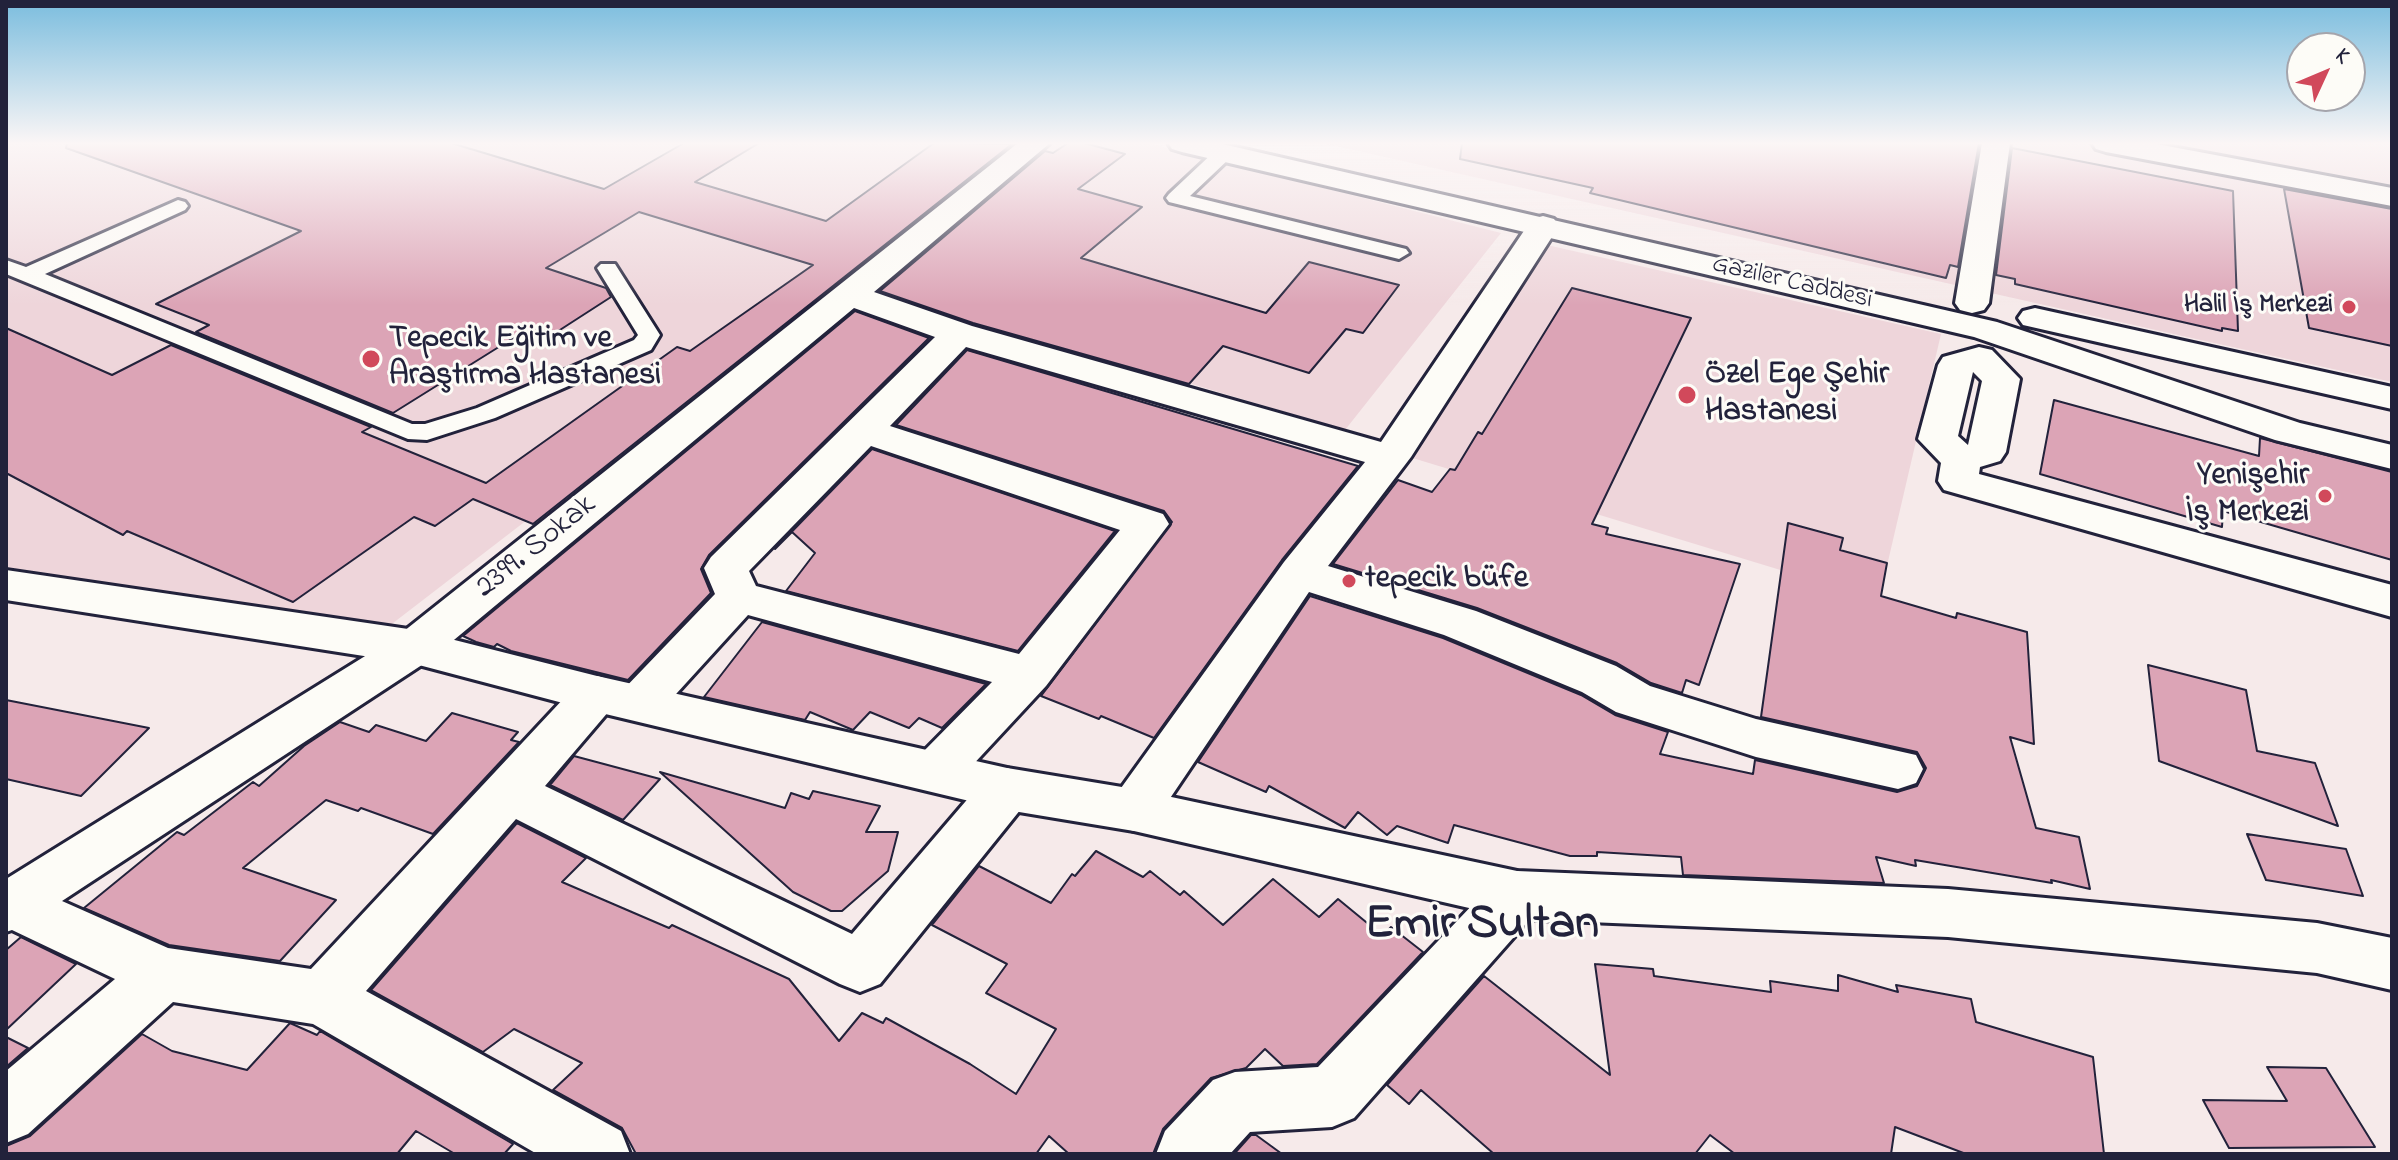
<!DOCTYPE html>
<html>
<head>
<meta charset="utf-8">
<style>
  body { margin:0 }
  #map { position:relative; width:2398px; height:1160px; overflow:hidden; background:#f6eaea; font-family:"Indie Flower",sans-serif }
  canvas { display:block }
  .frame { position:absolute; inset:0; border:8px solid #22223b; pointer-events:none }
  .north { position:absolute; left:2286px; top:32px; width:80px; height:80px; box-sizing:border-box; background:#fdfcf7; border:2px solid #a5a5ac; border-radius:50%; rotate:46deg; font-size:22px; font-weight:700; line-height:32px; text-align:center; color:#22223b }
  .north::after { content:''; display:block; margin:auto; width:28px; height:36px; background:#d1495b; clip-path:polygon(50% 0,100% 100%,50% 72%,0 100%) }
</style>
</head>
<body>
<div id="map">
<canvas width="2398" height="1160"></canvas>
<div class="frame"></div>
<div class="north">K</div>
</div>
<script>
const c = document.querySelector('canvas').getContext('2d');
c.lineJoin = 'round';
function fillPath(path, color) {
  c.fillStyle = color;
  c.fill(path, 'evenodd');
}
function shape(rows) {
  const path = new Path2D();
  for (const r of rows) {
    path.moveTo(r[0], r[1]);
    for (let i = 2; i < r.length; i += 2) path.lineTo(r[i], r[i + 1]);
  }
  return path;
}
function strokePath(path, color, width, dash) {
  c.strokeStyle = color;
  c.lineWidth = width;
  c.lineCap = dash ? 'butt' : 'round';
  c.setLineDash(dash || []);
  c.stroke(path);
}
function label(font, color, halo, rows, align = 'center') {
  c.font = font + ' "Indie Flower",sans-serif';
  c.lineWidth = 6;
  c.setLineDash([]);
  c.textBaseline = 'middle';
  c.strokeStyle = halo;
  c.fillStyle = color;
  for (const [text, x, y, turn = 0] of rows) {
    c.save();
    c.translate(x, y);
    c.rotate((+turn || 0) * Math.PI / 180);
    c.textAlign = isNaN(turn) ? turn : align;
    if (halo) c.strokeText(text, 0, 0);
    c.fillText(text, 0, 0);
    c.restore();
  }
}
fillPath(shape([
  [6,143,1017,143,371,640,6,576],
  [1054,143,1147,143,1501,233,1345,430,872,288],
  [1322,143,2392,143,2392,382,2187,337],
  [1547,245,1941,334,1879,600,1406,456]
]), '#eed5da');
const building = shape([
  [67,143,451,143,604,189,684,143,759,143,695,182,826,221,934,143,1012,144,533,524,473,499,435,526,414,517,293,602,127,531,123,535,6,473,6,328,112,375,171,345,371,427,362,432,486,483,677,347,690,351,813,265,639,212,546,268,606,288,611,297,549,337,526,330,393,413,196,332,209,325,156,304,301,231,66,148,67,143],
  [1068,143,1084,143,1125,154,1078,189,1142,207,1081,258,1266,313,1309,262,1399,285,1363,333,1346,329,1309,373,1223,346,1189,384,973,323,880,291,1045,151,1053,153,1068,143],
  [1462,143,1979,143,1958,267,1950,265,1946,278,1590,193,1593,188,1460,159,1462,143],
  [2012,148,2233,191,2238,331,2222,328,2222,331,2015,284,2015,279,1996,275,2012,148],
  [2284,189,2392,209,2392,346,2309,328,2284,189],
  [1572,288,1691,318,1592,524,1608,528,1606,534,1740,564,1699,685,1686,680,1682,693,1651,683,1617,663,1477,608,1333,564,1398,480,1432,492,1450,469,1455,470,1478,432,1482,434,1572,288],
  [855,311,929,338,709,555,701,569,711,593,628,680,511,651,497,644,494,647,476,642,463,636,855,311],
  [967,350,1358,466,1282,560,1154,738,1101,716,1099,719,1041,696,1172,522,1164,511,896,425,967,350],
  [2054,400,2259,456,2260,438,2392,472,2392,560,2223,511,2222,527,2040,474,2054,400],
  [872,449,1115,531,1018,651,786,591,815,553,792,532,775,549,872,449],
  [1788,523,1843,538,1840,550,1887,563,1881,596,1956,618,1957,613,2027,632,2034,744,2010,737,2036,828,2079,837,2090,889,2051,880,2052,883,1915,860,1916,866,1876,857,1884,883,1683,875,1681,857,1597,852,1597,856,1570,856,1454,825,1448,843,1397,826,1387,835,1358,812,1345,828,1269,786,1266,792,1198,762,1310,596,1443,638,1581,695,1615,715,1668,732,1660,754,1753,774,1755,760,1897,792,1917,786,1926,768,1917,752,1761,717,1788,523],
  [762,622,986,684,942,728,919,718,909,728,870,712,853,730,810,712,805,720,704,697,762,622],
  [2148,665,2246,690,2257,751,2315,763,2338,826,2159,761,2148,665],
  [6,700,149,728,81,796,6,779,6,700],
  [452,713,518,732,511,740,519,742,433,834,361,808,358,811,326,800,243,868,336,900,280,961,169,945,84,908,177,832,184,835,253,782,259,786,304,746,340,722,369,732,376,725,426,741,452,713],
  [574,756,660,779,623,820,550,785,574,756],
  [660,772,785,808,791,793,809,799,813,791,880,806,866,832,898,832,888,871,842,911,831,911,793,892,660,772],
  [517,823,586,858,562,882,669,928,672,925,789,979,839,1041,862,1013,883,1023,886,1018,970,1064,1016,1094,1056,1029,986,993,1007,964,932,925,979,866,1051,903,1072,874,1075,876,1096,851,1143,877,1150,871,1180,895,1184,891,1223,925,1273,879,1319,917,1338,899,1383,936,1391,927,1423,952,1317,1064,1283,1066,1265,1049,1246,1068,1211,1078,1163,1129,1153,1154,1069,1154,1049,1136,1036,1154,636,1154,622,1128,553,1090,582,1063,514,1029,483,1052,371,990,517,823],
  [2247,834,2346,849,2363,896,2266,880,2247,834],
  [21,937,76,964,6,1030,6,950,21,937],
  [1595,964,1653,969,1654,976,1771,992,1770,981,1838,991,1838,975,1898,992,1896,985,1971,999,1976,1022,2093,1057,2104,1154,1966,1154,1895,1127,1891,1154,1735,1154,1710,1135,1695,1154,1494,1154,1421,1090,1409,1104,1387,1085,1484,976,1610,1075,1595,964],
  [290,1023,317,1035,320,1031,513,1144,504,1154,455,1154,416,1131,397,1154,6,1154,6,1146,30,1136,142,1034,172,1051,247,1070,290,1023],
  [6,1037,28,1048,6,1067,6,1037],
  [2267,1067,2326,1068,2375,1147,2229,1148,2203,1100,2287,1101,2267,1067],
  [1251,1135,1256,1135,1282,1154,1234,1154,1251,1135]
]);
fillPath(building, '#dca4b6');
strokePath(building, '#22223b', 2);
const service = shape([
  [1224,147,1231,149,1233,153,1231,157,1190,196,1406,249,1409,253,1399,259,1169,202,1166,198,1169,194,1217,149,1224,147],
  [178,200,185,202,188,206,185,210,45,274,412,424,425,424,477,408,634,340,638,335,597,268,601,264,615,264,660,335,651,350,495,418,427,440,408,439,6,274,6,260,26,267,178,200]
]);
const minor = shape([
  [1018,143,1050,143,874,292,972,326,1381,442,1532,219,1543,216,1554,219,1559,226,1411,457,1328,566,1476,611,1616,666,1650,686,1756,719,1916,755,1923,769,1916,783,1898,789,1756,757,1616,712,1582,692,1444,635,1309,592,1152,825,1134,831,1116,825,1108,810,1116,795,1284,562,1365,462,966,347,890,426,1163,514,1169,524,1046,686,955,784,937,790,919,784,912,770,919,756,992,682,748,615,656,716,639,721,622,716,615,704,545,786,852,934,989,774,1007,768,1025,774,1033,789,1025,804,880,984,860,992,840,984,516,819,366,991,621,1131,630,1154,537,1154,313,1024,173,1002,28,1134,6,1143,6,1071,115,979,12,930,6,932,6,879,399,635,1018,143],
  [854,308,935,337,711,557,704,568,715,594,620,693,614,681,597,676,580,681,311,969,168,948,62,901,431,659,854,308],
  [871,446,1120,530,1019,654,756,586,749,571,871,446],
  [1982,143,2010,143,1989,303,1984,310,1972,313,1960,310,1955,303,1982,143],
  [2092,143,2151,143,2392,188,2392,206,2106,152,2096,149,2092,143],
  [1979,347,1992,350,2020,379,2006,452,2000,461,1980,467,1979,474,2392,585,2392,617,1944,490,1938,481,1941,463,1918,439,1938,365,1943,357,1979,347],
  [1973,372,1982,381,1968,445,1958,436,1973,372],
  [1517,871,1536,878,1544,895,1536,912,1354,1118,1332,1127,1250,1132,1230,1154,1156,1154,1165,1131,1213,1080,1235,1072,1318,1067,1498,878,1517,871]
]);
const tertiary = shape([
  [6,570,415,630,597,676,1007,768,1134,789,1517,871,1948,889,2317,923,2392,938,2392,990,2317,973,1948,937,1517,919,1134,831,1007,810,597,712,415,664,6,600,6,570]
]);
const primary = shape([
  [1168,143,1218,143,1997,322,2300,423,2392,445,2392,469,2275,440,1974,337,1182,152,1172,149,1168,143],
  [2035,308,2392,387,2392,409,2023,325,2018,318,2023,311,2035,308]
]);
strokePath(service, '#22223b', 6);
strokePath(minor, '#22223b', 6);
strokePath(tertiary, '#22223b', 6);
strokePath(primary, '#22223b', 6);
fillPath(service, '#fdfcf7');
fillPath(minor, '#fdfcf7');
fillPath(tertiary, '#fdfcf7');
fillPath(primary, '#fdfcf7');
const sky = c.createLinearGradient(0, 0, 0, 305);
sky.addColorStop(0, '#7bbdde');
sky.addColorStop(0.47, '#fbf6f6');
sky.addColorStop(1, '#fbf6f600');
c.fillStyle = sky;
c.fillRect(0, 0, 2398, 305);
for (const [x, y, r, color] of [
  [2349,307,8,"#d1495b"],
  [371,359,10,"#d1495b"],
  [1687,395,10,"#d1495b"],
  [2325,496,8,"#d1495b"],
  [1349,581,8,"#d1495b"]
]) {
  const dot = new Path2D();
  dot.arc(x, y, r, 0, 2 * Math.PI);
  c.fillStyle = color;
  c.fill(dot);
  strokePath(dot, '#fdfcf7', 3);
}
label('26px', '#22223b', '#fdfcf7', [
  ["Gaziler Caddesi",1792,284,13]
]);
label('bold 26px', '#22223b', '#fdfcf7', [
  ["Halil İş Merkezi",2333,307]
], 'right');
label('bold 32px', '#22223b', '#fdfcf7', [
  ["Tepecik Eğitim ve",389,341],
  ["Araştırma Hastanesi",389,378],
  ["Özel Ege Şehir",1705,377],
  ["Hastanesi",1705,414],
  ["Yenişehir",2309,478,"right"],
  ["İş Merkezi",2309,515,"right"],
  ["tepecik büfe",1365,581]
], 'left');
label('32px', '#22223b', '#fdfcf7', [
  ["2399. Sokak",537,548,-39]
]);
label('bold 48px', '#22223b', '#fdfcf7', [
  ["Emir Sultan",1482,928]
]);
</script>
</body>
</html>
